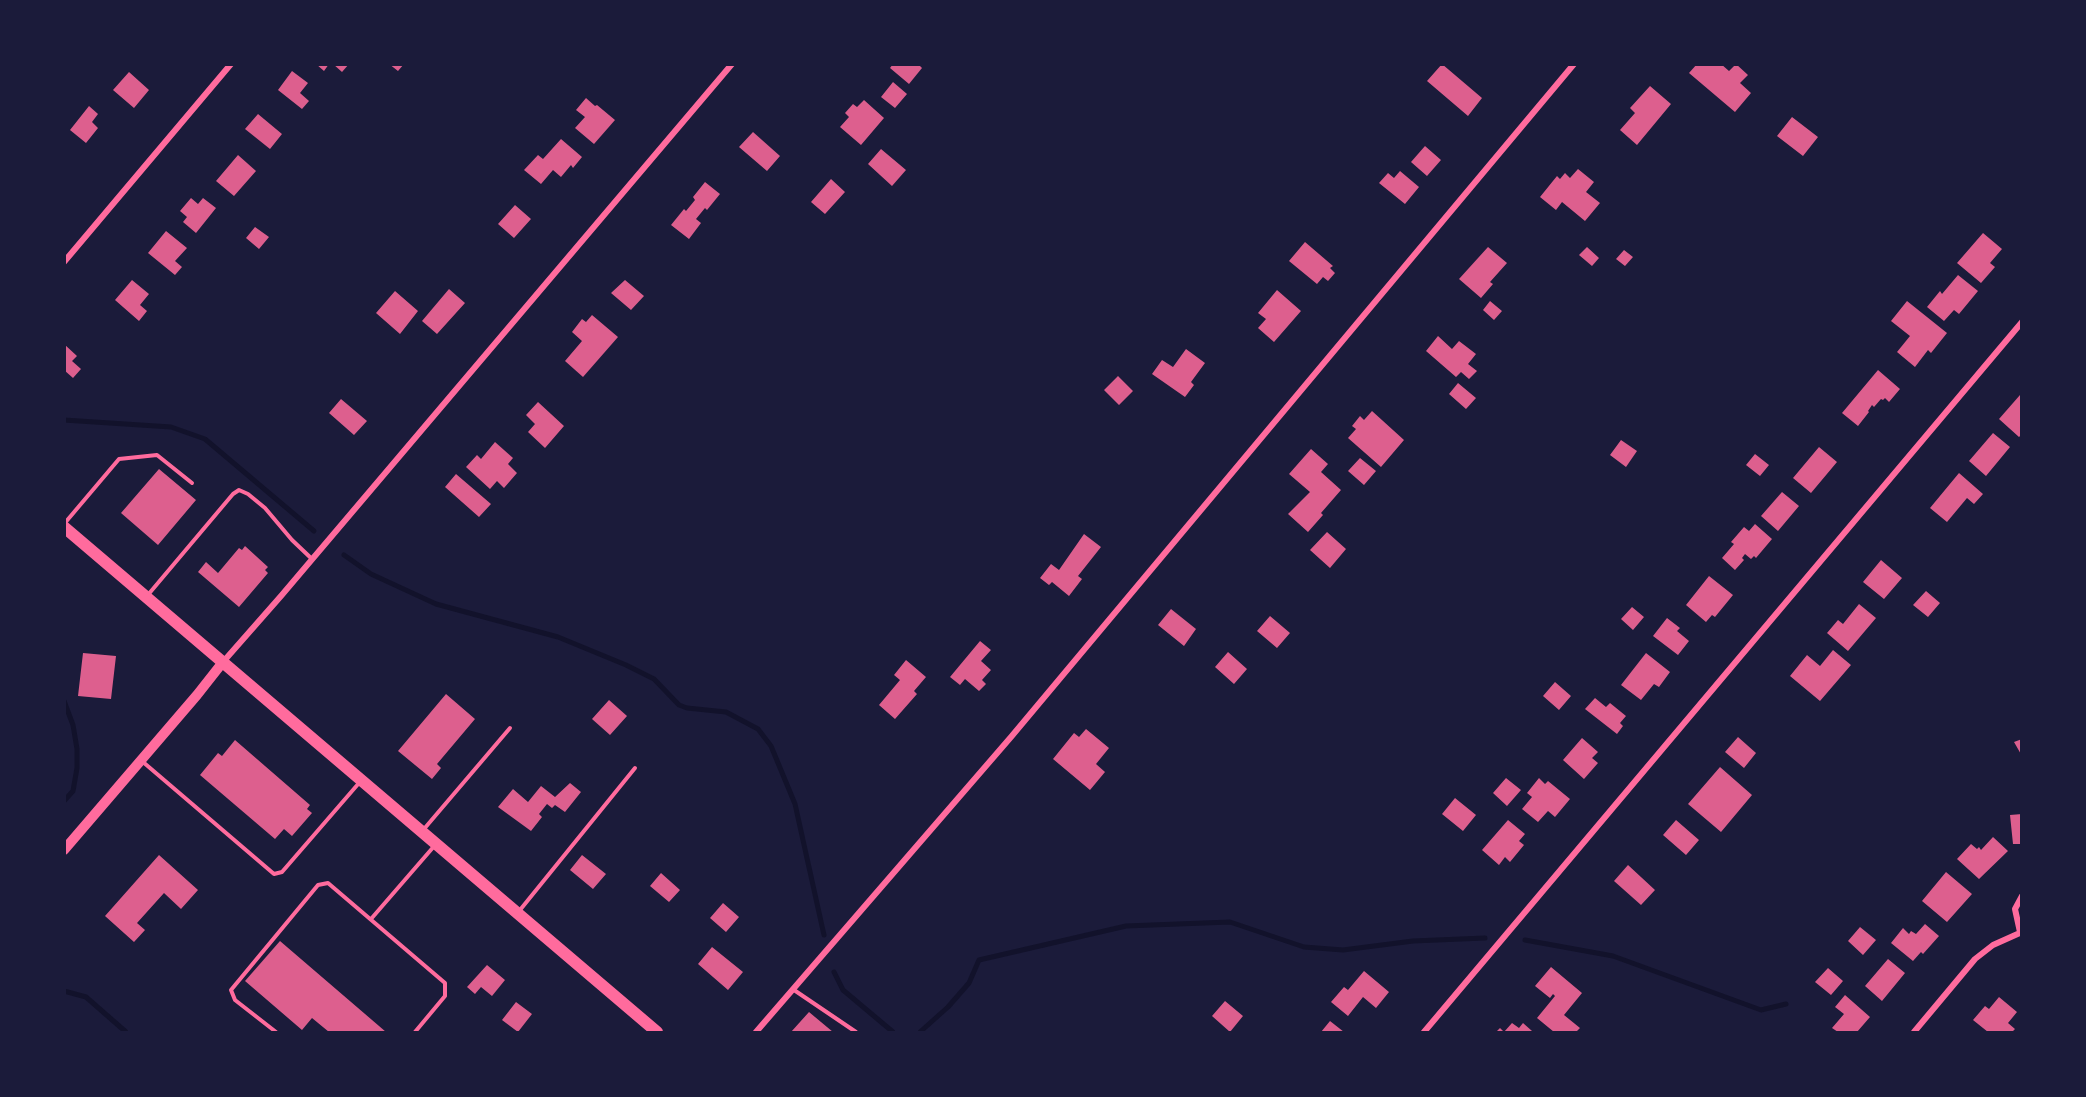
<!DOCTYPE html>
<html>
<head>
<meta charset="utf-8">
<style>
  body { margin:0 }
  #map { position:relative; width:2086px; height:1097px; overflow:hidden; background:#1b1b3a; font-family:"DejaVu Sans",sans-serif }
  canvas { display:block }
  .frame { position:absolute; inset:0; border:66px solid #1b1b3a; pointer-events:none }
</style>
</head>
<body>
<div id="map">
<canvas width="2086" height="1097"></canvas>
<div class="frame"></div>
</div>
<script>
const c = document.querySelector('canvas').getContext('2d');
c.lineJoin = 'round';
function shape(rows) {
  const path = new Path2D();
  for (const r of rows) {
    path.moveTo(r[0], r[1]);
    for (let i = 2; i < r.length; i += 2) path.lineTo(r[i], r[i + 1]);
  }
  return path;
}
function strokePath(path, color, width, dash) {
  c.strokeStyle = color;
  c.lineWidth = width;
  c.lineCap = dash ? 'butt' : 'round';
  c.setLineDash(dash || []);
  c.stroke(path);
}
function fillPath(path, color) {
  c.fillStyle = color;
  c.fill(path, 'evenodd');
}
strokePath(shape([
  [64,420,171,427,205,439,314,531],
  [344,555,371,574,436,604,558,637,626,665,654,679,679,705,687,708,726,712,758,729,771,746,795,804,824,935],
  [64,701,73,725,77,749,77,768,73,791,64,801],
  [1525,940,1613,956,1761,1010,1786,1004],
  [834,972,843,990,893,1032],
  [64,991,86,997,126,1032],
  [920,1032,948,1007,969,983,979,960,1126,926,1230,922,1304,947,1343,950,1413,941,1485,938]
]), '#12122b', 5);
fillPath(shape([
  [316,64,329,64,324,71],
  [333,64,349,64,342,72],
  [389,64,404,64,398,71],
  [893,64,918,64,922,68,909,84,890,68],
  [1442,64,1482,98,1468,116,1427,81],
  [1697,64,1721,64,1729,71,1736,64,1748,75,1740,83,1751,93,1735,112,1689,73],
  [292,71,308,83,300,93,309,101,302,109,278,90],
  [129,72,149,90,134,108,113,90],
  [893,82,907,94,895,108,881,97],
  [1650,86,1671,104,1637,145,1620,130,1635,113,1630,108],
  [586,98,595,106,597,105,615,120,594,144,575,128,585,117,576,110],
  [864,100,884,118,861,145,840,127,849,117,845,113,853,104,857,107],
  [89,106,98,114,92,122,98,128,86,143,70,130],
  [258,114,282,134,270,149,245,129],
  [1792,117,1818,137,1803,156,1777,136],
  [753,132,780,156,767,171,739,147],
  [561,139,582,157,573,168,571,165,561,177,553,170,541,184,524,170,538,155,543,159],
  [1425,146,1441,160,1427,176,1411,162],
  [881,149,906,170,892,186,868,164],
  [238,155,256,171,234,196,216,181],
  [1578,169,1594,182,1586,192,1600,203,1585,221,1562,202,1556,210,1540,197,1557,176,1560,179,1565,173,1570,178],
  [1400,171,1419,187,1405,204,1379,183,1388,173,1394,178],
  [831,179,845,192,825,214,811,202],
  [705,182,720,194,707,210,705,208,696,219,701,223,689,239,671,225,684,209,686,211,695,200,693,197],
  [191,198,198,204,203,198,216,208,196,233,183,222,187,217,180,211],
  [515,205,531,219,514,238,498,224],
  [255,227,269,237,259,249,246,238],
  [166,231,187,248,175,261,182,267,175,275,148,253],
  [1983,233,2002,249,1990,263,1995,267,1981,283,1957,263],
  [1305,242,1333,266,1330,268,1335,273,1328,281,1323,277,1317,284,1289,261],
  [1488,247,1507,263,1490,282,1493,284,1481,298,1459,279],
  [1587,247,1599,258,1592,266,1579,255],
  [1624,250,1633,257,1625,266,1616,259],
  [1958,275,1978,291,1959,314,1954,310,1944,321,1927,307,1940,291,1942,294],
  [132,280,149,294,140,305,147,311,139,321,115,300],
  [625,280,644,296,631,310,611,293],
  [449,289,465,303,437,334,422,321],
  [1277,290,1301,311,1274,342,1258,328,1266,319,1258,313],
  [395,291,418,311,400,334,376,313],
  [1490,301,1502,311,1494,320,1483,310],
  [1907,301,1947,333,1931,353,1928,350,1915,367,1897,352,1910,336,1891,321],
  [592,315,618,337,583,377,565,361,582,341,572,332,582,319,586,322],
  [1438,336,1452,349,1459,341,1476,354,1468,364,1477,371,1469,379,1461,372,1456,377,1426,351],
  [64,344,77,356,72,361,81,369,73,378,64,370],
  [1186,349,1205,363,1191,382,1194,385,1185,397,1152,374,1162,360,1173,367],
  [1878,370,1900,389,1889,402,1885,398,1883,400,1881,399,1874,407,1872,405,1868,411,1869,412,1858,426,1842,413],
  [1118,376,1133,391,1119,405,1104,390],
  [1458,383,1476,398,1466,409,1449,394],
  [2020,395,2022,396,2022,434,2019,437,1999,419],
  [341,399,367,421,354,435,329,413],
  [538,402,564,426,545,448,528,432,535,424,526,415],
  [1372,411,1404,440,1381,467,1348,438,1356,429,1352,426,1360,416,1364,420],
  [1993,433,2010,447,1986,476,1969,461],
  [1621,440,1637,451,1626,467,1610,455],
  [495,442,513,458,508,464,517,473,504,488,497,481,490,489,466,467,477,455,481,459],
  [1819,447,1837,462,1811,493,1793,478],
  [1311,449,1328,464,1321,472,1341,490,1321,513,1323,515,1308,532,1288,514,1310,492,1289,474],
  [1755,454,1769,465,1760,476,1746,465],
  [1360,458,1376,471,1364,485,1348,471],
  [159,469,196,500,158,545,121,513],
  [1959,473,1983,494,1974,504,1967,498,1947,522,1930,508],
  [456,474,491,504,479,517,445,487],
  [1782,492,1799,506,1778,531,1761,516],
  [1755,524,1772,539,1756,558,1754,556,1751,559,1745,554,1742,558,1744,560,1735,570,1722,558,1734,544,1731,542,1744,527,1749,531],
  [1327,532,1346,549,1330,568,1310,550],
  [1084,534,1101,547,1078,576,1082,579,1069,596,1052,582,1049,585,1040,578,1051,564,1059,570],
  [245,546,268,567,265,570,268,573,239,607,198,572,206,562,218,573,239,548,242,550],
  [1881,560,1902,578,1884,599,1863,582],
  [1709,576,1733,595,1715,617,1712,615,1706,622,1686,605],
  [1926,591,1940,603,1928,617,1913,605],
  [1859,604,1876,618,1848,651,1827,633,1838,620,1843,624],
  [1632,607,1644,617,1633,630,1621,619],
  [1171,609,1196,629,1184,646,1158,625],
  [1270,616,1290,633,1277,648,1257,631],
  [1667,618,1680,628,1677,631,1689,641,1678,655,1653,636],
  [980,641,991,650,981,661,991,670,982,680,986,684,979,691,965,679,960,685,950,677],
  [1833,650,1851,665,1820,701,1790,676,1807,655,1820,666],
  [1228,652,1247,669,1234,684,1215,667],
  [83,653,116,656,111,699,78,696],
  [1646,653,1670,672,1659,687,1654,684,1641,700,1621,685],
  [906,660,926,677,914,691,917,694,895,719,879,705,900,680,894,675],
  [1555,682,1571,696,1559,710,1543,696],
  [446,694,475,719,437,764,441,768,432,779,398,751],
  [1595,698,1606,707,1610,703,1626,716,1620,723,1623,726,1617,734,1585,709],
  [609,700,627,716,610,735,592,719],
  [1086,729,1109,748,1096,764,1105,772,1090,790,1053,759,1074,733,1079,737],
  [1738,737,1756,753,1744,768,1725,752],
  [1582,738,1598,752,1592,758,1598,763,1584,779,1563,760],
  [2022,739,2022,756,2014,742],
  [235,740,310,805,307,809,312,813,292,836,284,829,275,839,200,775,218,753,222,756],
  [1720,767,1752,795,1721,832,1688,804],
  [1506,778,1521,790,1507,806,1493,793],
  [1539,778,1545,784,1548,781,1570,799,1555,817,1548,811,1538,822,1522,809,1532,797,1527,793],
  [570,783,581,792,565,812,555,805,552,808,547,804,539,814,542,817,531,831,498,807,513,789,528,802,541,786,555,797],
  [1455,798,1476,815,1463,831,1442,814],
  [2022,814,2022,844,2013,844,2010,815],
  [1508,820,1525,834,1519,841,1524,845,1510,862,1505,857,1499,865,1482,850],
  [1676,820,1699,840,1686,855,1663,835],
  [1993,837,2008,851,1979,879,1957,859,1971,844,1977,849,1979,847,1981,850],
  [159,855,198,890,181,909,164,893,137,923,145,930,134,942,105,916],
  [582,855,606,874,593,889,570,870],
  [1628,865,1655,890,1641,905,1614,881],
  [1946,872,1972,894,1947,922,1922,901],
  [661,873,680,890,669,902,650,886],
  [723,903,739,917,726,932,710,918],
  [1925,924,1939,936,1923,954,1921,952,1913,961,1891,943,1903,928,1909,934,1911,931,1916,934],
  [1860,927,1876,940,1863,955,1848,941],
  [280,941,386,1032,329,1032,312,1018,302,1030,245,981],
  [712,947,743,972,728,990,698,964],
  [1888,959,1905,973,1882,1001,1865,986],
  [487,965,505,980,492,996,481,987,475,994,467,987],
  [1551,967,1582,993,1564,1015,1580,1028,1576,1032,1554,1032,1537,1018,1555,996,1553,994,1550,998,1535,986],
  [1828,968,1843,981,1831,995,1815,982],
  [1364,971,1389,992,1376,1008,1363,997,1348,1016,1331,1002,1344,987,1348,990],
  [1845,995,1870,1017,1857,1032,1838,1032,1832,1028,1844,1014,1835,1007],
  [1999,997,2017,1012,2008,1023,2015,1029,2012,1032,1988,1032,1973,1020,1985,1006,1989,1009],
  [1225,1001,1243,1016,1230,1032,1212,1016],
  [516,1002,532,1014,518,1032,502,1020],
  [809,1012,833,1032,791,1032],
  [1330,1021,1344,1032,1321,1032],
  [1512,1023,1519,1028,1523,1023,1532,1031,1496,1032,1500,1028,1504,1032]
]), '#dd5f8e');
strokePath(shape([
  [64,524,119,459,157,455,192,483],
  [147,596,233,494,239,490,248,494,265,508,292,540,312,559],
  [143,762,274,874,282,872,359,783],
  [424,829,510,728],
  [520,910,635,768],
  [371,919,436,844],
  [794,990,856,1032],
  [276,1032,235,1000,231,990,318,885,328,883,445,983,445,996,415,1032]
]), '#ff6b9d', 4);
strokePath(shape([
  [64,262,231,64],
  [223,662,281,596,732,64],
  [2020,932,2015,909,2022,896],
  [756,1032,1011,737,1574,64],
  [1424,1032,2022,322],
  [1914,1032,1975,959,1993,945,2022,932]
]), '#ff6b9d', 6);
strokePath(shape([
  [64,850,197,695,223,662]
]), '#ff6b9d', 10);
strokePath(shape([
  [64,527,657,1032]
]), '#ff6b9d', 12);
</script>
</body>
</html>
